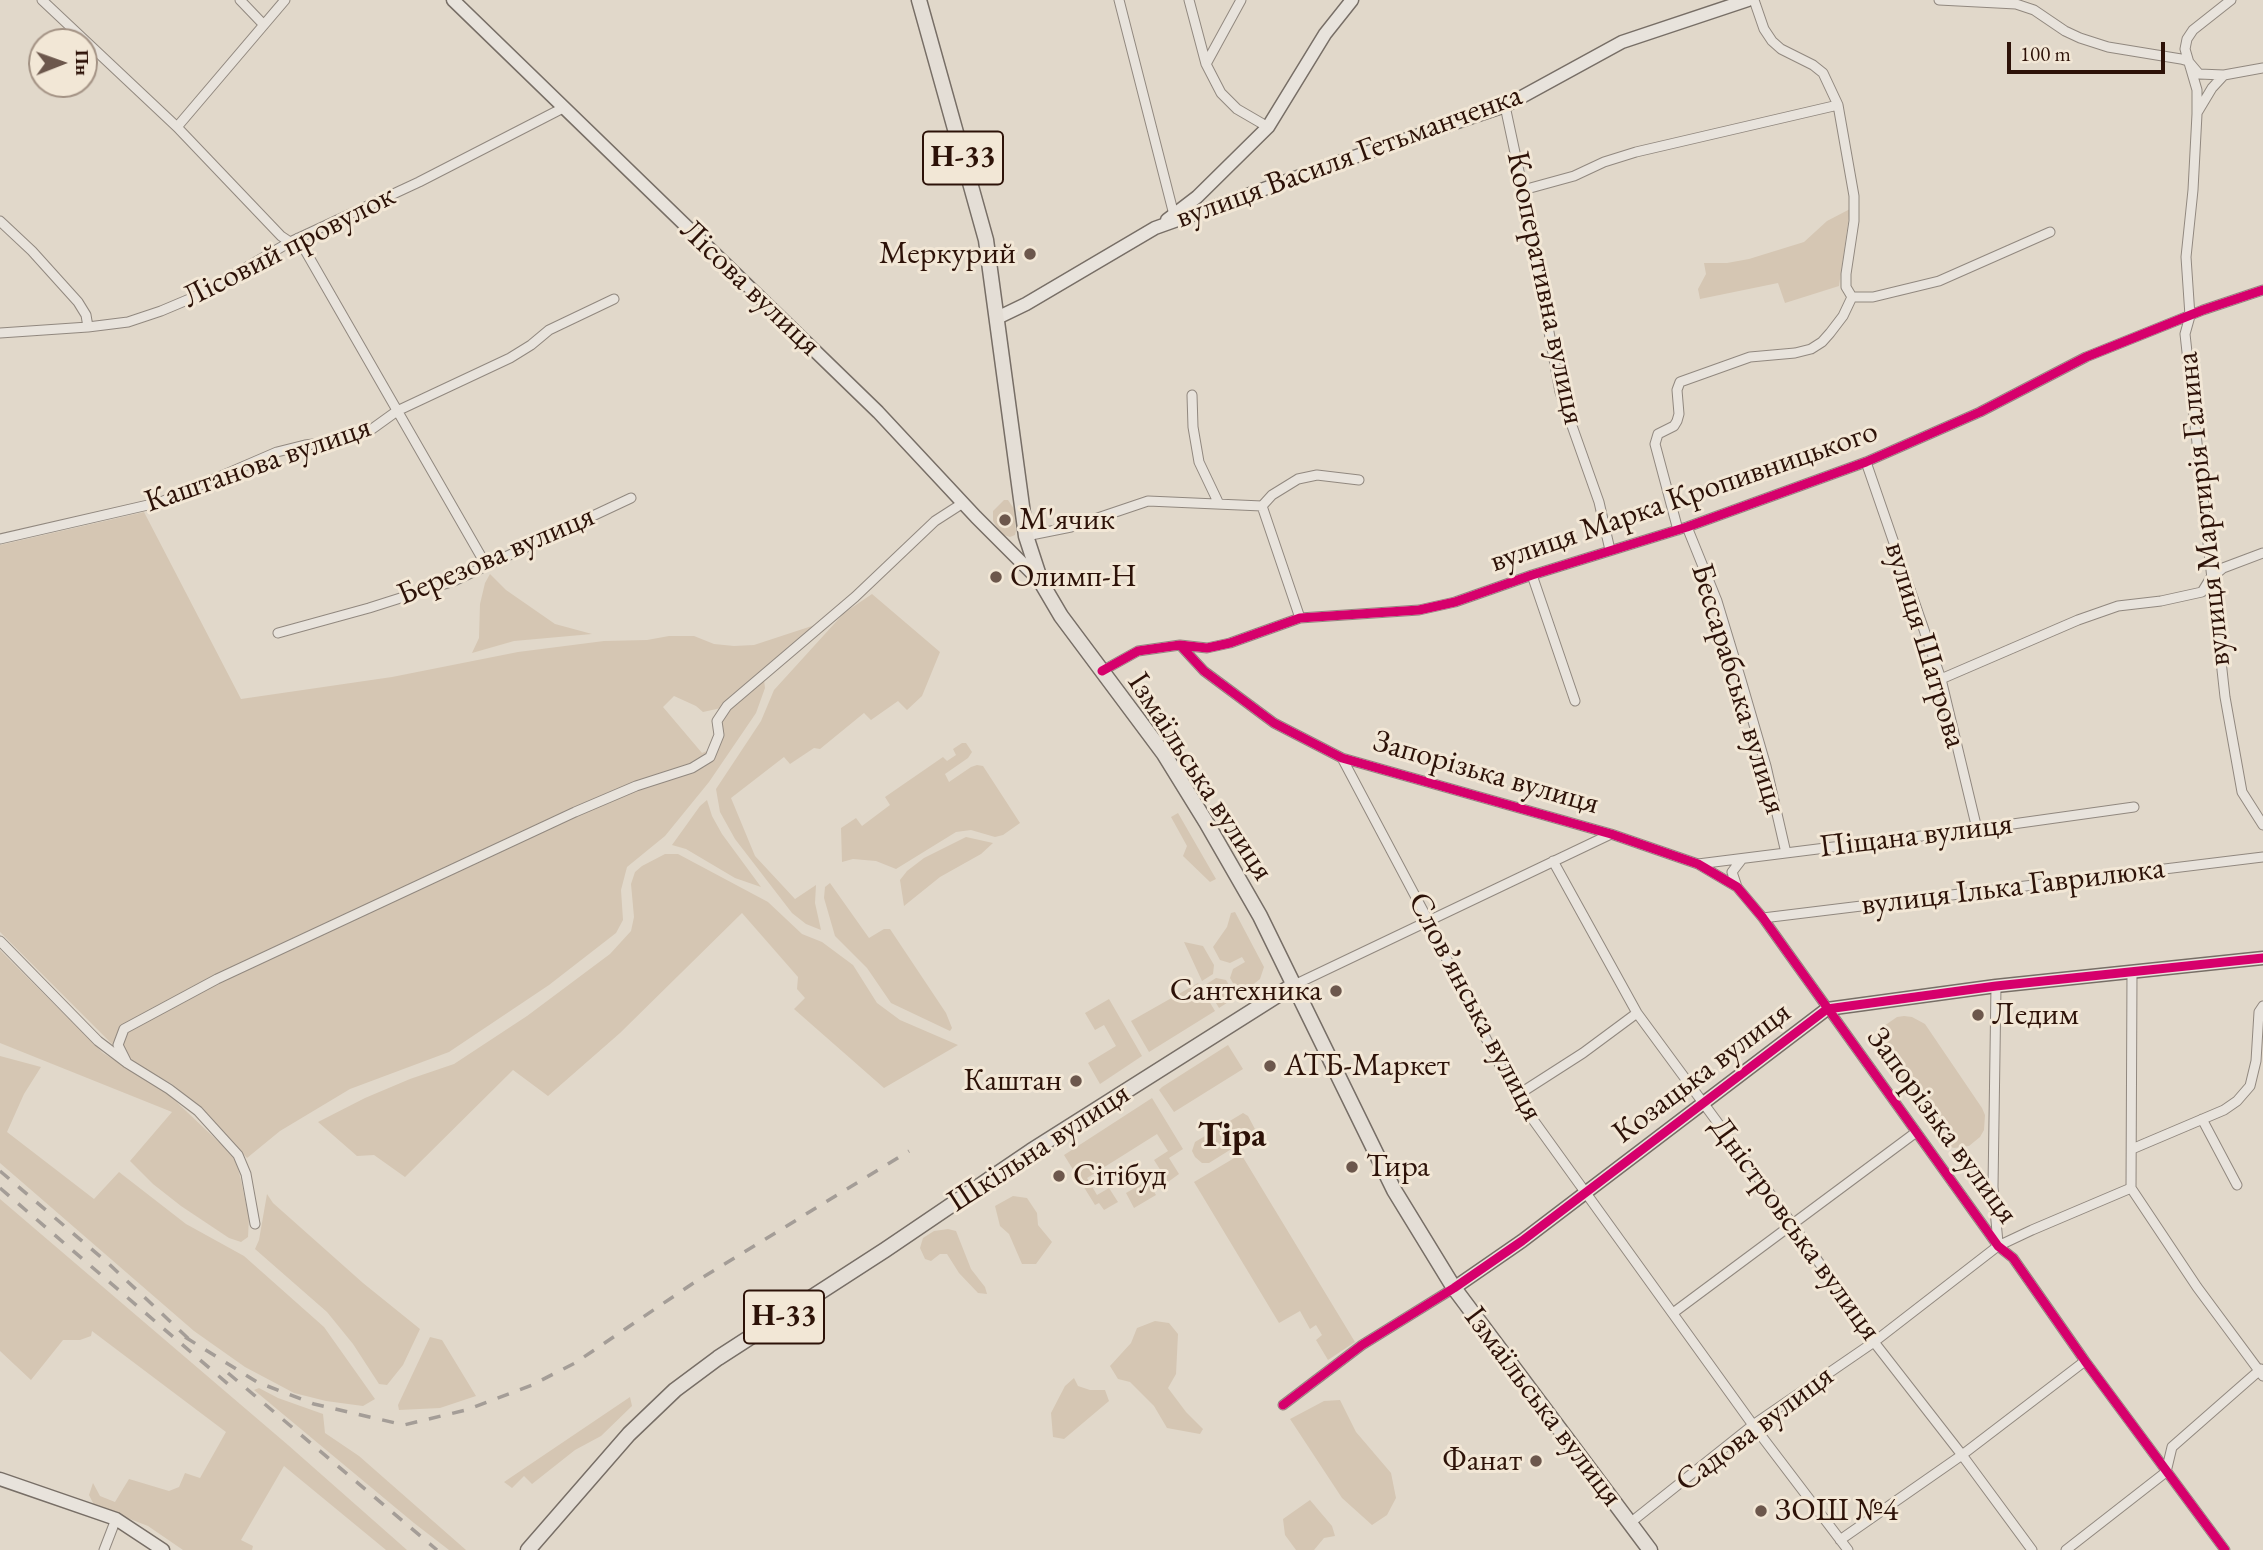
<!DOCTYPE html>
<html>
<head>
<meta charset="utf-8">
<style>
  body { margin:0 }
  #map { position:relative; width:2263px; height:1550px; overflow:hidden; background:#e1d8ca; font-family:"EB Garamond",serif }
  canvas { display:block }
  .north { position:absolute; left:28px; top:28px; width:70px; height:70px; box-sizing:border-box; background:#f2e7d6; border:2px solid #a39284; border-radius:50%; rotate:89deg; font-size:19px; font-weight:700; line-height:28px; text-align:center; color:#2d1208 }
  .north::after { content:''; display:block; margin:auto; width:24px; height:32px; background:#6c574c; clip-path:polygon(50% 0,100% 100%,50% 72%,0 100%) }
  .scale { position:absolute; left:2007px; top:42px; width:158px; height:32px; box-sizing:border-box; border:4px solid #2d1208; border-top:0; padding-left:9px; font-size:21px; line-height:24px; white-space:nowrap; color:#2d1208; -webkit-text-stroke:5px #f2e7d6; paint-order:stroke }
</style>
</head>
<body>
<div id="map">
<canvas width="2263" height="1550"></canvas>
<div class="north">Пн</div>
<div class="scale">100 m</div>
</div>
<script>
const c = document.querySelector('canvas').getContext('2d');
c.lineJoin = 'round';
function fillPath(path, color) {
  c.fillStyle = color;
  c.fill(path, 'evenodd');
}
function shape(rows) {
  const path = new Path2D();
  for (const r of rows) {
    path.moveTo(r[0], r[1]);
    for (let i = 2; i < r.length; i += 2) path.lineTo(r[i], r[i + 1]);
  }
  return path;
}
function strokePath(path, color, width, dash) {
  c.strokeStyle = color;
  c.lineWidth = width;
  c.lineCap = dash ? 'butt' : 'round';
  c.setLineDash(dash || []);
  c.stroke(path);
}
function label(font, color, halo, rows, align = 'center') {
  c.font = font + ' "EB Garamond",serif';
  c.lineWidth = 6;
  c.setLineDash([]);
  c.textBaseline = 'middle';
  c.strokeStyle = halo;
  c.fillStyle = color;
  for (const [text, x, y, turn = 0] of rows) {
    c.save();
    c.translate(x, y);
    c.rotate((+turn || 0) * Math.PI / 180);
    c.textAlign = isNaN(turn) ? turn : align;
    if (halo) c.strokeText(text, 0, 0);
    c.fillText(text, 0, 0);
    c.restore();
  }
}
fillPath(shape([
  [1850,209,1839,286,1785,303,1778,283,1700,299,1698,289,1706,274,1704,263,1727,263,1749,259,1804,242,1827,221],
  [1004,500,1008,500,1014,509,1016,531,1015,535,1010,537,1001,534,993,521,993,511],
  [144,512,241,699,392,677,518,652,604,641,647,640,669,636,694,636,714,644,734,646,754,645,815,625,721,708,703,712,696,706,674,696,663,707,702,753,707,751,714,744,722,720,729,709,764,680,765,688,756,713,709,782,665,836,627,867,621,890,623,920,616,933,549,985,449,1052,350,1089,280,1131,247,1158,199,1106,172,1084,136,1064,111,1043,0,932,0,545],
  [490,574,506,590,555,624,592,634,514,641,472,653,479,638,480,604,485,583],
  [872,594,940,652,922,696,907,710,898,701,871,720,864,713,820,749,814,748,790,764,784,757,731,798,755,856,795,899,816,885,815,903,821,930,806,924,792,913,735,839,720,812,716,789,761,721,774,690,844,613],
  [962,743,966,743,972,752,968,758,945,774,949,782,971,767,977,765,983,766,1020,823,1003,835,995,837,971,830,956,832,896,869,876,861,853,859,842,862,841,828,856,818,862,826,890,805,885,797,943,757,947,761,956,755,953,749],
  [707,800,712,816,722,834,761,887,735,878,686,849,672,845,700,806],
  [1178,813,1216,879,1210,882,1183,856,1187,846,1171,817],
  [966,837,993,843,981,854,940,877,904,906,900,880,907,871,924,858],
  [665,854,678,854,768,902,802,934,822,942,853,965,877,1003,900,1020,958,1045,884,1088,794,1009,805,998,797,989,798,977,742,913,620,1033,548,1096,513,1070,405,1177,374,1155,357,1156,318,1122,365,1098,410,1079,454,1064,527,1016,610,954,631,931,634,917,631,884,635,872,642,866],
  [830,883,869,938,884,929,890,929,946,1013,952,1028,950,1031,891,1003,867,968,835,936,824,898,825,887],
  [1235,912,1264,967,1260,979,1240,995,1230,978,1233,969,1245,962,1242,957,1230,963,1220,960,1213,947,1227,927,1231,913],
  [1184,942,1203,946,1214,965,1213,974,1202,981],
  [0,950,103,1053,166,1092,224,1147,236,1161,241,1180,249,1218,248,1237,241,1242,229,1238,181,1206,153,1184,130,1161,172,1112,0,1043],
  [1216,978,1226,980,1236,997,1219,1008,1205,985],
  [1198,983,1215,1011,1149,1052,1131,1021],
  [1109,999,1142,1056,1100,1084,1088,1063,1116,1046,1104,1025,1095,1030,1085,1013],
  [1904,1016,1912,1017,1925,1024,1982,1108,1985,1115,1984,1130,1980,1137,1969,1146,1954,1148,1947,1146,1941,1140,1880,1054,1878,1040,1884,1026,1897,1017],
  [1228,1045,1243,1069,1174,1112,1159,1090,1162,1087],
  [0,1056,41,1067,24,1094,7,1132,94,1199,119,1172,186,1224,244,1256,324,1327,375,1399,363,1406,326,1401,294,1393,245,1367,194,1331,0,1163],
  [1152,1098,1183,1149,1169,1158,1179,1174,1168,1182,1154,1160,1168,1151,1157,1134,1087,1178,1097,1195,1109,1188,1118,1202,1104,1210,1099,1203,1095,1205,1064,1155],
  [1243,1113,1248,1116,1256,1131,1249,1138,1209,1163,1202,1163,1195,1157,1192,1151,1195,1142],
  [1241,1154,1355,1342,1328,1360,1316,1340,1322,1335,1316,1325,1310,1329,1300,1311,1279,1323,1194,1182],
  [1147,1181,1156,1195,1134,1208,1126,1193],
  [267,1194,273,1203,363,1283,420,1329,403,1365,387,1385,379,1384,353,1344,327,1312,255,1249,259,1240],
  [1013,1196,1027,1198,1037,1213,1038,1225,1052,1242,1036,1264,1022,1264,1009,1234,1000,1226,995,1206],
  [0,1199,288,1445,407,1550,386,1550,284,1466,241,1540,253,1546,252,1550,183,1550,148,1526,94,1505,89,1495,93,1483,100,1496,115,1502,129,1479,169,1491,179,1487,185,1473,200,1478,226,1432,92,1331,91,1336,80,1340,63,1340,31,1380,0,1351],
  [948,1229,956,1231,971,1269,985,1287,987,1294,978,1293,959,1273,947,1254,940,1254,931,1261,925,1259,920,1248,923,1238,934,1231],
  [1155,1321,1169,1323,1178,1334,1176,1374,1168,1388,1186,1412,1203,1429,1200,1434,1167,1428,1154,1406,1130,1382,1118,1379,1110,1366,1131,1343,1137,1328],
  [430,1337,442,1340,476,1396,440,1408,399,1410,398,1405],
  [1074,1378,1078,1386,1090,1390,1105,1390,1109,1401,1064,1439,1053,1437,1051,1413,1065,1386],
  [259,1388,278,1398,323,1414,325,1433,359,1456,466,1550,449,1550,414,1523,254,1390],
  [630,1397,632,1406,601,1436,575,1450,532,1484,524,1476,512,1488,504,1482],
  [1340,1400,1356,1432,1391,1473,1396,1498,1387,1515,1372,1525,1342,1498,1290,1419,1324,1401],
  [1310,1500,1332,1526,1335,1536,1324,1538,1314,1550,1296,1550,1285,1535,1283,1519]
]), '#d5c6b3');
const street = shape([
  [42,0,177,127,281,236,290,242],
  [240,0,263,24],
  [1119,0,1174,215],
  [1189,0,1206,64,1221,93,1237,109,1268,127],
  [1754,0,1764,29,1772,41,1781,49,1813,65,1823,73,1838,105,1854,196,1854,221,1846,274,1846,287,1852,297],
  [1939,0,2016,4,2034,10,2065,31,2080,38,2108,47,2181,59,2188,61,2199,74,2224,75,2263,68],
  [2231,0,2193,30,2187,39,2185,49,2197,90,2197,114,2193,190,2186,257,2190,316,2185,334,2225,697,2242,792,2263,825],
  [1206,64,1241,0],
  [1505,106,1523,190,1560,392,1599,502,1610,550],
  [2197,113,2212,88,2224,75],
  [177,127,285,0],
  [1523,190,1574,176,1604,162,1636,152,1838,105],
  [0,221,32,251,78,302,86,315,88,327],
  [298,238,486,565],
  [0,333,88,327,128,322,161,311,199,295,290,242,419,182,563,108],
  [1192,395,1193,427,1199,462,1219,504],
  [1866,462,1941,679,1977,829],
  [1262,506,1272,495,1298,479,1317,475,1359,480],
  [1687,527,1717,601,1741,680,1766,766,1786,853],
  [1678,530,1655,444,1658,434,1674,426,1677,421,1679,414,1677,390,1680,382,1750,357,1795,353,1811,349,1822,342,1830,333,1843,316,1852,297,1873,297,1939,281,2050,232],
  [1026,536,1071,527,1148,501,1262,506,1300,618],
  [0,539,161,502,277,452,305,445,338,441,372,429,397,411,510,358,531,345,549,330,614,299],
  [1532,575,1575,701],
  [278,633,369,608,454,581,631,498],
  [1180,645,1204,671,1274,723,1342,758,1611,834,1698,864,1737,887,1763,918,1998,1246,2013,1258,2085,1361,2225,1550],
  [1102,671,1138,651,1180,645,1207,648,1230,643,1300,618,1419,610,1455,602,1532,575,1687,527,1866,462,1980,412,2086,357,2203,310,2263,290],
  [1941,679,2078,620,2118,606,2161,601,2202,592,2210,579,2223,568,2263,553],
  [1342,758,1429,922,1469,1006,1516,1096,1753,1425,1848,1550],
  [1553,861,1637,1013,1793,1225,1874,1342,1962,1455,2032,1550],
  [1698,864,1977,829,2134,807],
  [1737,887,1732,872,1742,859],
  [1763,918,2263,857],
  [0,941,98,1041,127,1063,169,1089,198,1111,238,1155,246,1174,255,1224],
  [2132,972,2131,1188,2197,1287,2263,1376],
  [1292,986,1611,834],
  [1996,986,1993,1187,1998,1243],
  [127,1063,118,1045,124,1029,217,979,575,812,636,786,692,768,710,757,719,735,717,721,727,706,855,597,935,521,963,503],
  [1516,1096,1583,1053,1637,1013],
  [2202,1119,2237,1185],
  [2132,1149,2224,1110,2237,1101,2250,1086,2256,1061,2259,1012,2263,1006],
  [1673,1313,1915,1133],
  [1283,1405,1362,1345,1454,1288],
  [1630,1523,1753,1425,1874,1342,1998,1246,2032,1230,2131,1188],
  [1840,1540,1962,1455,2085,1361],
  [104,1550,116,1519],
  [2066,1550,2166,1472,2172,1447,2261,1369]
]);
const secondary = shape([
  [453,0,878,412,976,517,1041,582],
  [1167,220,1197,197,1268,127,1325,34,1352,0],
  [997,318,1026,304,1155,228,1345,160,1505,106,1622,42,1748,0],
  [1454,1288,1522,1241,1827,1009,1996,986,2263,958],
  [0,1479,116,1519,163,1550]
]);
const primary = shape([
  [919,0,986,240,1026,536,1041,582,1061,616,1164,754,1206,822,1260,916,1394,1190,1454,1288,1650,1550],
  [528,1550,629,1434,675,1390,718,1358,885,1250,1031,1151,1292,986]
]);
strokePath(street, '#91887f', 11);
strokePath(secondary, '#776e66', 15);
strokePath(primary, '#776e66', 17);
strokePath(street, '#e8e3dc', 9);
strokePath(secondary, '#e8e3dc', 12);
strokePath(primary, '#e4ded6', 14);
strokePath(shape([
  [0,1171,109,1264,191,1341],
  [0,1188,235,1390],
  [185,1337,257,1382,314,1404,404,1425,466,1410,532,1385,575,1363,692,1284,909,1151],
  [228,1373,437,1550]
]), '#a49d97', 3.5, [12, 12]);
strokePath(shape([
  [1180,645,1204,671,1274,723,1342,758,1611,834,1698,864,1737,887,1763,918,1998,1246,2013,1258,2085,1361,2225,1550],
  [1102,671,1138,651,1180,645,1207,648,1230,643,1300,618,1419,610,1455,602,1532,575,1687,527,1866,462,1980,412,2086,357,2203,310,2263,290],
  [1283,1405,1362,1345,1454,1288,1522,1241,1827,1009,1996,986,2263,958]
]), '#d6006c', 9);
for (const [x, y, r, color] of [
  [1030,254,7,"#6c574c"],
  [1005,520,7,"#6c574c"],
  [996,577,7,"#6c574c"],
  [1336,991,7,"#6c574c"],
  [1978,1015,7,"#6c574c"],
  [1270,1066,7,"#6c574c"],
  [1076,1081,7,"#6c574c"],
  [1352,1167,7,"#6c574c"],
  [1059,1176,7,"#6c574c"],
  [1536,1461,7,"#6c574c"],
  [1761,1511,7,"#6c574c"]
]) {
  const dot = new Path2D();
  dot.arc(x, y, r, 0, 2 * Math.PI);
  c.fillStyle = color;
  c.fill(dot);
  strokePath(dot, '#f2e7d6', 2.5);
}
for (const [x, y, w] of [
  [963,158,80],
  [784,1317,80]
]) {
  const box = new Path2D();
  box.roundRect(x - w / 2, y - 26.5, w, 53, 5);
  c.fillStyle = '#f2e7d6';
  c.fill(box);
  strokePath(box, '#2d1208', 2);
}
label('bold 30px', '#2d1208', null, [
  ["Н-33",963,158],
  ["Н-33",784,1317]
]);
label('32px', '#2d1208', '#f2e7d6', [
  ["вулиця Василя Гетьманченка",1349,157,-20],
  ["Лісовий провулок",289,247,-27],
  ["Лісова вулиця",750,288,44],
  ["Кооперативна вулиця",1545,288,78],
  ["Каштанова вулиця",258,465,-19],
  ["вулиця Марка Кропивницького",1684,497,-19],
  ["вулиця Мартирія Галина",2204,509,-96],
  ["Березова вулиця",496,556,-23],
  ["вулиця Шатрова",1925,645,73],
  ["Бессарабська вулиця",1738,689,73],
  ["Запорізька вулиця",1486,773,16],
  ["Ізмаїльська вулиця",1200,777,57],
  ["Піщана вулиця",1916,836,-7],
  ["вулиця Ілька Гаврилюка",2013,887,-7],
  ["Словʼянська вулиця",1475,1007,62],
  ["Козацька вулиця",1702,1073,-37],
  ["Запорізька вулиця",1942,1126,54],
  ["Шкільна вулиця",1039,1148,-33],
  ["Дністровська вулиця",1795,1229,54],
  ["Ізмаїльська вулиця",1543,1407,53],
  ["Садова вулиця",1755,1429,-37]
]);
label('32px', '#2d1208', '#f2e7d6', [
  ["Меркурий",1016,254,"right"],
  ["М'ячик",1019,520],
  ["Олимп-Н",1010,577],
  ["Сантехника",1322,991,"right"],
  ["Ледим",1992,1015],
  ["АТБ-Маркет",1284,1066],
  ["Каштан",1062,1081,"right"],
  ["Тира",1366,1167],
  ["Сітібуд",1073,1176],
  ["Фанат",1522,1461,"right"],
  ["ЗОШ №4",1775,1511]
], 'left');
label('bold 35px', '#2d1208', '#f2e7d6', [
  ["Тіра",1232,1136]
]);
</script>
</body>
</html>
